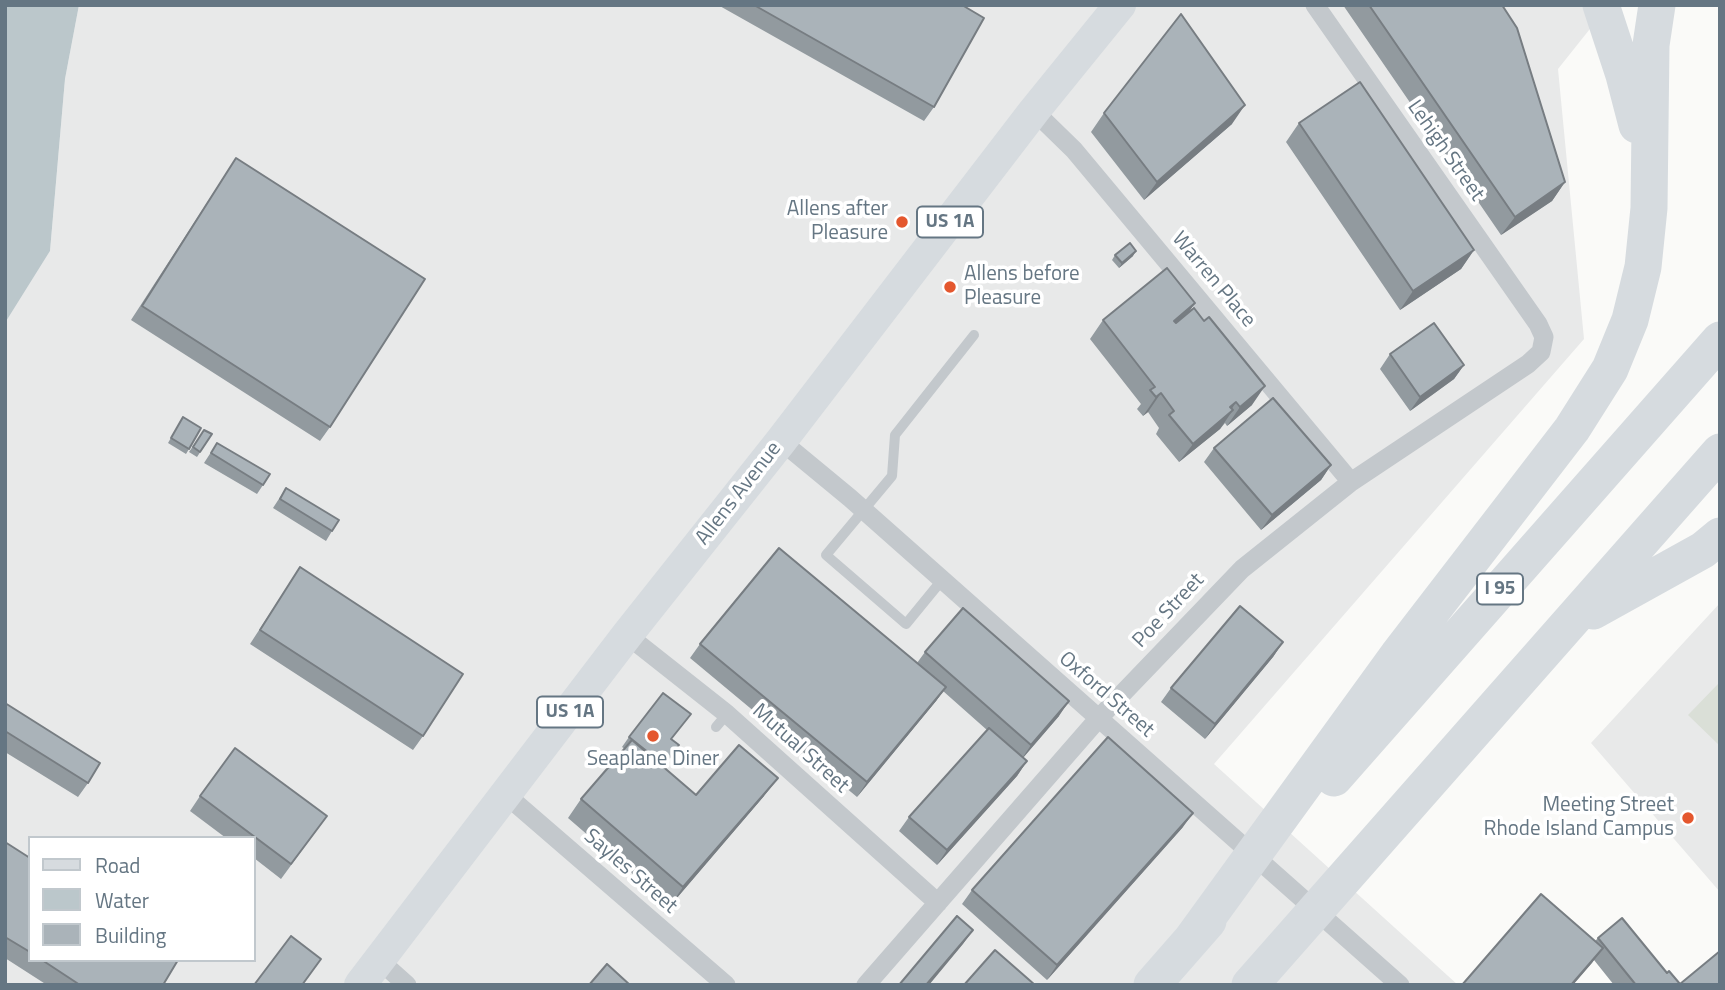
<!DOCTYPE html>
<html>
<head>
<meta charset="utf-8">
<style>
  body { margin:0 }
  #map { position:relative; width:1725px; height:990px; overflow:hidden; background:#fafaf8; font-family:"Titillium Web",sans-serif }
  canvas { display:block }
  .frame { position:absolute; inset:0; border:7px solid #657683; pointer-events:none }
  .legend { position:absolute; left:28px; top:836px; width:228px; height:126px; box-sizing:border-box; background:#fff; border:2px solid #c1c8cd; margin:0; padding:9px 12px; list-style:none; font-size:21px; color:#657683 }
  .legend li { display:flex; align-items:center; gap:14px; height:35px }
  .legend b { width:35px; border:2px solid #c1c8cd }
</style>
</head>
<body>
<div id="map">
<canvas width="1725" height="990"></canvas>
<div class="frame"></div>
<ul class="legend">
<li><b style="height:9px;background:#d6dbdf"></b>Road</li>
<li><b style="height:19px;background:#bbc7cb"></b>Water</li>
<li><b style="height:19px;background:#aab3b9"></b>Building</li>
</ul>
</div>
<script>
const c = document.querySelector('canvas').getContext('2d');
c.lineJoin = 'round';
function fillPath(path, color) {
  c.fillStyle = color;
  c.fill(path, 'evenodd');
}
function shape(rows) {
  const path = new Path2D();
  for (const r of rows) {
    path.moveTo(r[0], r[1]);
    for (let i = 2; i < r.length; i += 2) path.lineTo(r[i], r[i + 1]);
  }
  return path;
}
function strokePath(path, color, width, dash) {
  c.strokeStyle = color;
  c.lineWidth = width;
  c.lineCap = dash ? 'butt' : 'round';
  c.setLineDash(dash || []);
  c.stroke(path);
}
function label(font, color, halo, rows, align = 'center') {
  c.font = font + ' "Titillium Web",sans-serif';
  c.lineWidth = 7;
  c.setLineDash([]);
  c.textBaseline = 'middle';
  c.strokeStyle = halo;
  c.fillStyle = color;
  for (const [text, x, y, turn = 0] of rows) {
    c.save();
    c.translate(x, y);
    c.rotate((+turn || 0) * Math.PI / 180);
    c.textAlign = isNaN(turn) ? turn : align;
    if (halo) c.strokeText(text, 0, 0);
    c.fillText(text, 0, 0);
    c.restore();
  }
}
fillPath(shape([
  [79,5,1609,5,1558,69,1584,339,1214,764,1458,985,5,985,5,323,50,251,65,79],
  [30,838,254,838,254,960,30,960],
  [1720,603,1720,892,1591,743]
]), '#e8e9e9');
fillPath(shape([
  [1720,682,1720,746,1688,715]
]), '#dadfd7');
fillPath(shape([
  [5,5,79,5,65,79,50,251,5,323]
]), '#bbc7cb');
strokePath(shape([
  [942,580,906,624,826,555,892,476,895,435,974,335],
  [716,727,727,714]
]), '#c3c8cc', 10);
strokePath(shape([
  [1034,111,1074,150,1351,482],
  [781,441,850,498,1400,985],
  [627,635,727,714,938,903],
  [505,794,726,985],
  [379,960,407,985],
  [866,985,1098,719,1242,569,1351,482,1528,364,1541,352,1544,337,1538,324,1315,5]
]), '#c3c8cc', 19);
strokePath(shape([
  [360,985,627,635,781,441,1034,111,1120,5]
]), '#d6dbdf', 32);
strokePath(shape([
  [1601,5,1624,75,1637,125],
  [1593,611,1703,550,1720,536],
  [1334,778,1720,340],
  [1192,939,1398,655,1572,429,1610,369,1630,320,1643,267,1649,208,1651,45,1657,5],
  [1152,985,1208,921],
  [1250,985,1720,452]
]), '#d6dbdf', 37);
fillPath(shape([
  [718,5,962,5,934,107,924,121],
  [1343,5,1502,5,1565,182,1552,201,1501,235],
  [1104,113,1232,124,1144,200,1091,132],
  [1299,123,1474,250,1461,269,1400,310,1286,142],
  [236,158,330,427,320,441,131,320],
  [1115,255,1133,256,1119,268,1112,260],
  [1195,303,1188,313,1252,405,1227,426,1225,423,1220,429,1179,462,1156,434,1159,428,1148,412,1143,416,1137,409,1141,404,1090,339,1103,320],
  [1390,354,1464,365,1454,379,1410,411,1380,369],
  [180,422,189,449,186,454,168,443],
  [204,430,212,434,197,457,189,452],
  [217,443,263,485,257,494,204,463],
  [1214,448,1331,465,1321,480,1261,530,1204,462],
  [286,488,332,531,326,541,273,508],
  [300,567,423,736,413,750,250,644],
  [1283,642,1273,657,1205,739,1161,702,1171,688],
  [700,644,917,663,925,652,1059,716,1023,758,1027,761,1017,776,937,865,899,831,909,817,987,730,943,691,936,701,857,797,690,658],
  [5,703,88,783,78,797,5,752],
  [629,737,672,739,679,745,663,766,696,795,764,796,670,906,568,818,581,799,625,749,622,747],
  [200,796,327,816,281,879,254,858,254,838,226,838,190,811],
  [1183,827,1047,980,962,904,972,890],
  [5,842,30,858,30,960,178,960,163,985,47,985,5,958],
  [1598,938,1667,973,1680,984,1720,985,1614,985,1594,960,1595,941]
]), '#929a9f');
fillPath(shape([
  [1245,105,1232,124,1144,200,1157,182],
  [1565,182,1552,201,1501,235,1515,217],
  [1474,250,1461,269,1400,310,1413,291],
  [1136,251,1133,256,1119,268,1122,263],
  [1195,303,1182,322,1160,339,1174,321],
  [1464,365,1454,379,1410,411,1420,397],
  [1265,386,1252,405,1227,426,1240,407],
  [1161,393,1148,412,1143,416,1156,397],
  [1236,402,1228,415,1233,410,1220,429,1179,462,1193,444],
  [1331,465,1321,480,1261,530,1272,515],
  [1283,642,1273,657,1205,739,1215,724],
  [946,687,936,701,857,797,867,782],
  [1069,701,1059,716,1021,760,1031,745],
  [1027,761,1017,776,937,865,947,850],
  [778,778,764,796,670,906,683,887],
  [1193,813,1183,827,1047,980,1057,965],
  [973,930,963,944,929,985,926,985],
  [1603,948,1592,963,1573,985,1571,985]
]), '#777d82');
const building = shape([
  [754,5,962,5,984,18,934,107,754,5],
  [1369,5,1502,5,1517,28,1565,182,1515,217,1369,5],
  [1181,14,1245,105,1157,182,1104,113,1181,14],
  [1360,82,1474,250,1413,291,1299,123,1360,82],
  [236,158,425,279,330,427,142,306,236,158],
  [1130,243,1136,251,1122,263,1115,255,1130,243],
  [1167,268,1195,303,1174,321,1176,323,1194,308,1204,321,1209,317,1265,386,1240,407,1236,402,1230,407,1233,410,1193,444,1169,415,1174,411,1161,393,1156,397,1150,390,1155,387,1103,320,1167,268],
  [1434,323,1464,365,1420,397,1390,354,1434,323],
  [1273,398,1331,465,1272,515,1214,448,1273,398],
  [183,417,201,428,189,449,171,438,183,417],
  [204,430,212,434,200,452,193,447,204,430],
  [217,443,270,474,263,485,211,453,217,443],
  [286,488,339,520,332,531,280,499,286,488],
  [779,548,946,687,867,782,700,644,779,548],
  [300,567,463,674,423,736,260,630,300,567],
  [1240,606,1283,642,1215,724,1171,688,1240,606],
  [963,608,1069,701,1031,745,925,652,963,608],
  [663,693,691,714,671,739,679,745,664,765,629,737,663,693],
  [5,703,100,763,88,783,5,731,5,703],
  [989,728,1027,761,947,850,909,817,989,728],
  [1108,737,1193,813,1057,965,972,890,1108,737],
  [632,740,696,795,739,745,778,778,683,887,581,799,632,740],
  [235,748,327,816,291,864,200,796,235,748],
  [5,842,30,858,30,952,5,937,5,842],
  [1541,894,1603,948,1571,985,1462,985,1541,894],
  [957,916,973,930,926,985,899,985,957,916],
  [1622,918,1667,973,1669,971,1680,984,1720,951,1720,985,1636,985,1598,938,1622,918],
  [291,936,321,959,302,985,254,985,291,936],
  [995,950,1035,985,964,985,995,950],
  [42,960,178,960,163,985,80,985,42,960],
  [607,964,630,985,589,985,607,964]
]);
fillPath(building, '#aab3b9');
strokePath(building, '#777d82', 2);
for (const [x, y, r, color] of [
  [902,222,7,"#e4572e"],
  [950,287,7,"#e4572e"],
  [653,736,7,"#e4572e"],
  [1688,818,7,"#e4572e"]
]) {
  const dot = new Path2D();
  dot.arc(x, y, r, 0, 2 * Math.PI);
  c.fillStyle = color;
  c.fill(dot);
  strokePath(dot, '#fff', 2.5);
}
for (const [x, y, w] of [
  [950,222,66],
  [1500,589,46],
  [570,712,66]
]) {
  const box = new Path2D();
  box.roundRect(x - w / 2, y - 15.5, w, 31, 5);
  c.fillStyle = '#fff';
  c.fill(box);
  strokePath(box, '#657683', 2);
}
label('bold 19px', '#657683', null, [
  ["US 1A",950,222],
  ["I 95",1500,589],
  ["US 1A",570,712]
]);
label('21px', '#657683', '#fff', [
  ["Lehigh Street",1445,151,55],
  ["Warren Place",1213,280,50],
  ["Allens Avenue",739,494,-52],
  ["Poe Street",1169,611,-47],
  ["Oxford Street",1106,695,41],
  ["Mutual Street",800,749,42],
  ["Sayles Street",630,872,41]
]);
label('21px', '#657683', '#fff', [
  ["Allens after",888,210],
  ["Pleasure",888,234],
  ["Allens before",964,275,"left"],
  ["Pleasure",964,299,"left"],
  ["Seaplane Diner",653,760,"center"],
  ["Meeting Street",1674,806],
  ["Rhode Island Campus",1674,830]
], 'right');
</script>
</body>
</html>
